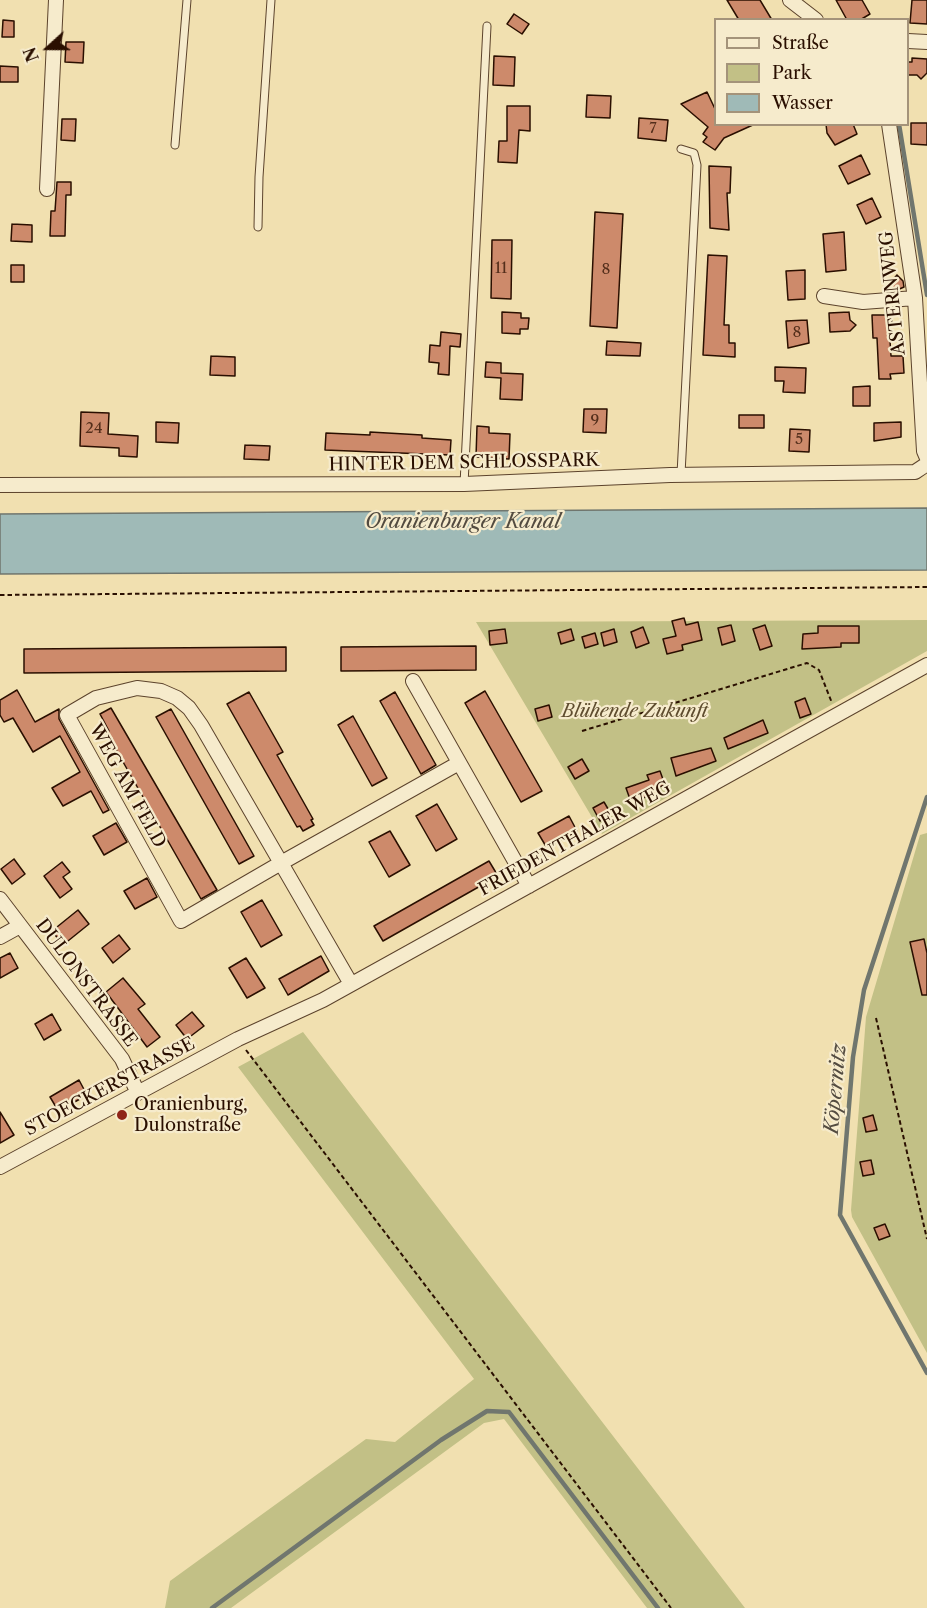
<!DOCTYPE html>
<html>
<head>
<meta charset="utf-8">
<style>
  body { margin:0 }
  #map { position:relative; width:927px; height:1608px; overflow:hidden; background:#f1e0b0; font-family:"Libre Caslon Text",serif }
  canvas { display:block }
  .legend { position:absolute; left:714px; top:18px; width:195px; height:108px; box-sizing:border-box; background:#f6ebcc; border:2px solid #a4937a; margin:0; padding:8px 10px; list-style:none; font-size:18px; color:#2a0f00 }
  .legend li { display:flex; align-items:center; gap:12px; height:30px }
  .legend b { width:30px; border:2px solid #a4937a }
  .north { position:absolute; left:18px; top:18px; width:60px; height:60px; -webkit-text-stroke:4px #f6ebcc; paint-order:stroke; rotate:249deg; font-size:16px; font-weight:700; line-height:24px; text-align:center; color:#2a0f00 }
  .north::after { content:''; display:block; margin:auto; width:21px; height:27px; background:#2a0f00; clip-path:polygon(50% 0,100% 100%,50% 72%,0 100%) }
</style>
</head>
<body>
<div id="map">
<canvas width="927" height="1608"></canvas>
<ul class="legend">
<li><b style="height:8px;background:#f6ebcc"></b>Straße</li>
<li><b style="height:16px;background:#c2c086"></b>Park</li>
<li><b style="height:16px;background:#9fbab7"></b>Wasser</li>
</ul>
<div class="north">N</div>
</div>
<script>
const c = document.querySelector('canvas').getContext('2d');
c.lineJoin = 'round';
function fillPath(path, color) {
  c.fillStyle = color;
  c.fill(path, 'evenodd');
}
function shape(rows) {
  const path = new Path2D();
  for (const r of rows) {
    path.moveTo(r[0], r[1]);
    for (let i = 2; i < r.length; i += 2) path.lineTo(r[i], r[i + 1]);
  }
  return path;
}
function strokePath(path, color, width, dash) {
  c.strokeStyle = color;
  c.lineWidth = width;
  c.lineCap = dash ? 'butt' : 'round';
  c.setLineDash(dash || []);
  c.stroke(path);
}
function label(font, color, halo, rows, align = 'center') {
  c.font = font + ' "Libre Caslon Text",serif';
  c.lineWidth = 4.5;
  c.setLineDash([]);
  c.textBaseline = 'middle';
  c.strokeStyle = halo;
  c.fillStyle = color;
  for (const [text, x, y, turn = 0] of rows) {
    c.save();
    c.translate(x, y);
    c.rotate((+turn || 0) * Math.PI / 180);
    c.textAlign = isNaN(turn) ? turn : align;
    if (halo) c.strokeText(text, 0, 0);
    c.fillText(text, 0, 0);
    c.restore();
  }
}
fillPath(shape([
  [927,620,927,651,602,834,476,622],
  [927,833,927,1353,852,1217,851,1210,866,1017,920,835],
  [303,1032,745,1608,647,1608,504,1419,484,1423,231,1608,165,1608,170,1581,366,1439,395,1442,474,1379,238,1067]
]), '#c2c086');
const water = shape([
  [927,508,927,570,0,574,0,514,927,508]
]);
fillPath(water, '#9fbab7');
strokePath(water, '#70766e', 1.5);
strokePath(shape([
  [899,124,927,295],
  [927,797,864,990,853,1057,840,1215,927,1373],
  [212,1608,441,1440,487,1411,509,1412,658,1608]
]), '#70766e', 4.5);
const building = shape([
  [727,0,760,0,772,20,739,20,727,0],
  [836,0,862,0,870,14,860,20,847,20,836,0],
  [912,0,927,0,927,24,910,23,912,0],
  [514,14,529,24,522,34,507,24,514,14],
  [3,20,14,21,14,37,2,37,3,20],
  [66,42,84,42,83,63,65,62,66,42],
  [494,56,515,57,514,86,493,85,494,56],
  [912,58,927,59,927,73,921,79,917,75,908,75,908,62,912,62,912,58],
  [0,66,18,67,18,82,0,82,0,66],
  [707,92,716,111,716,124,755,124,724,138,715,150,703,142,707,137,703,134,708,127,681,104,707,92],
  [587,95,611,96,610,118,586,117,587,95],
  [507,106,530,106,530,131,519,130,517,163,498,162,499,141,507,141,507,106],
  [639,118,668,120,666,141,638,138,639,118],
  [62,119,76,119,75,141,61,140,62,119],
  [911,123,927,123,927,145,911,144,911,123],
  [826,124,853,124,857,134,835,145,827,133,826,124],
  [861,155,870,174,848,184,839,166,861,155],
  [709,166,731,167,730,193,727,193,729,230,710,228,709,166],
  [57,182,71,182,71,195,66,195,65,236,50,236,51,211,55,211,57,182],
  [872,198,881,217,866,224,857,205,872,198],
  [595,212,623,214,617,328,590,326,595,212],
  [12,224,32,225,32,242,11,241,12,224],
  [844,232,846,270,826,272,823,234,844,232],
  [492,240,512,240,511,299,491,298,492,240],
  [708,255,727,256,724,325,729,325,729,343,735,343,735,357,703,355,708,255],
  [11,265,24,265,24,282,11,282,11,265],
  [805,270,805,299,788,300,786,271,805,270],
  [897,275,903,281,904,287,895,291,889,284,897,275],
  [502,312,521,313,521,318,529,318,528,329,520,329,520,334,502,333,502,312],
  [849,312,850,320,856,325,850,331,830,332,829,313,849,312],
  [872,315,889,315,892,321,889,325,891,356,903,356,904,373,890,374,891,379,879,379,877,338,873,338,872,315],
  [807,320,809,343,788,348,786,321,807,320],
  [441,332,461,334,460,347,450,346,449,375,438,374,439,363,429,362,430,345,440,346,441,332],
  [607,341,641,343,640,356,606,355,607,341],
  [211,356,235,357,235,376,210,375,211,356],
  [486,362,501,363,501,373,523,374,522,400,500,399,501,378,485,377,486,362],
  [775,367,806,368,805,393,783,392,784,381,775,381,775,367],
  [870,386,870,406,853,406,853,387,870,386],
  [584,409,607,409,606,433,583,432,584,409],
  [81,412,109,413,108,434,138,436,137,457,119,456,119,448,80,446,81,412],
  [739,415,764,415,764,428,739,428,739,415],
  [156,422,179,423,178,443,156,442,156,422],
  [901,422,901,437,874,441,874,423,901,422],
  [477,426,489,427,489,433,510,434,509,459,476,457,477,426],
  [790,429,810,430,809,452,789,451,790,429],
  [370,432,422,435,422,438,451,440,450,455,325,450,326,433,370,435,370,432],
  [245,445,270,446,269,460,244,459,245,445],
  [684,618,686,625,698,622,702,640,682,645,683,650,667,654,663,639,676,636,672,621,684,618],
  [731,625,735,641,722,645,718,628,731,625],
  [765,625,772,646,760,650,753,629,765,625],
  [818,626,859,626,859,643,841,643,841,647,802,649,803,634,818,633,818,626],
  [643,627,649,643,636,648,631,632,643,627],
  [505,629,507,643,490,645,489,631,505,629],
  [571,629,574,640,561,644,558,633,571,629],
  [614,629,617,642,604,646,601,633,614,629],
  [595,633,598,644,585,648,582,637,595,633],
  [476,646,476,670,341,671,341,647,476,646],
  [286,647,286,671,24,673,24,649,286,647],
  [17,690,35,722,59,709,59,719,109,810,103,813,91,791,63,806,52,788,80,772,60,736,33,752,13,718,4,722,0,715,0,700,17,690],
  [485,691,542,791,521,802,465,703,485,691],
  [249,692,283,752,277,755,313,819,311,820,314,825,303,831,300,826,297,827,227,704,249,692],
  [395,692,436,765,421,774,380,701,395,692],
  [805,698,811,714,800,718,795,702,805,698],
  [549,705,552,717,538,721,535,709,549,705],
  [111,708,217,890,201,899,106,732,109,731,100,714,111,708],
  [171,709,254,856,239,864,156,717,171,709],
  [353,716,387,778,372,786,338,725,353,716],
  [763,720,768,733,728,749,724,738,763,720],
  [711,748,716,761,676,776,671,758,711,748],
  [582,759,589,771,575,779,568,767,582,759],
  [660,771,665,785,659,787,661,792,631,802,626,788,649,780,647,775,660,771],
  [604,802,611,814,600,821,593,808,604,802],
  [437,804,457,839,436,851,416,816,437,804],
  [569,816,577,831,547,848,538,833,569,816],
  [116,823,127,842,104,855,93,836,116,823],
  [390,831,410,865,389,877,369,842,390,831],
  [14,859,25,874,12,884,1,869,14,859],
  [489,861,498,876,383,941,374,926,489,861],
  [62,862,70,872,63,877,72,889,60,898,44,876,62,862],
  [147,878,157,897,135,909,124,891,147,878],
  [262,900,282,935,261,947,241,912,262,900],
  [78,910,89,924,63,945,52,931,78,910],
  [119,935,130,949,113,963,102,948,119,935],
  [924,939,927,953,927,995,922,995,910,942,924,939],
  [10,953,18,968,0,978,0,958,10,953],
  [321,956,329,971,288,995,279,979,321,956],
  [246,958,265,988,247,998,229,968,246,958],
  [123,978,145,1004,138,1009,160,1037,147,1047,106,992,123,978],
  [192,1012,204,1026,187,1039,176,1025,192,1012],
  [52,1014,61,1030,44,1040,35,1024,52,1014],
  [79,1080,87,1095,71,1104,68,1100,56,1107,50,1097,79,1080],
  [0,1112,14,1135,0,1143,0,1112],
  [873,1115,877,1130,866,1132,863,1118,873,1115],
  [871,1160,874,1174,863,1176,860,1162,871,1160],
  [885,1224,890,1236,879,1240,874,1228,885,1224]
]);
fillPath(building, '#cd8a6b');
strokePath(building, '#2a0f00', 1.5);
const lane = shape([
  [175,145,187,0],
  [258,227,259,177,271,0],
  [681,474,697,165,694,153,681,149],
  [464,484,487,26]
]);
const street = shape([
  [790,0,816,20],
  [908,41,927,42],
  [889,124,915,298,924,451,927,458],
  [47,189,56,0],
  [824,296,863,302,915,298],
  [0,485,464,484,670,475,915,472,927,464],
  [413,681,529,886],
  [0,899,122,1059,137,1091],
  [0,937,20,926],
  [351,984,281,863,201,725,189,708,177,698,161,691,137,688,96,698,67,715,181,921,281,863,459,763],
  [0,1167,238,1039,323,1000,927,665]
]);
strokePath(lane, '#5c432c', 9);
strokePath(street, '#5c432c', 16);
strokePath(shape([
  [0,595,927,587],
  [582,731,807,663,819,670,832,703],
  [876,1018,927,1239],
  [246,1050,671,1608]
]), '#2a0f00', 2, [4.5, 3]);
strokePath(lane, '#f6ebcc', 7);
strokePath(street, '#f6ebcc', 14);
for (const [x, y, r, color] of [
  [122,1115,6,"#8f2418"]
]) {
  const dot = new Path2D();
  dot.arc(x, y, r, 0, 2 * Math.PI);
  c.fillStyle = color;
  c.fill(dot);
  strokePath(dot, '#f6ebcc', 2);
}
label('15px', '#532e1b', null, [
  ["7",653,129],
  ["11",501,269],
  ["8",606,270],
  ["8",797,333],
  ["9",595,421],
  ["24",94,429],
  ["5",799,440]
]);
label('18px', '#2a0f00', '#f6ebcc', [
  ["ASTERNWEG",893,293,-96],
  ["HINTER DEM SCHLOSSPARK",464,463,-1],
  ["WEG AM FELD",127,786,61],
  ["FRIEDENTHALER WEG",575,839,-29],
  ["DULONSTRASSE",86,983,53],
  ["STOECKERSTRASSE",110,1087,-28]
]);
label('italic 18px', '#5f4d2f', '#f6ebcc', [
  ["Blühende Zukunft",635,712]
]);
label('18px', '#2a0f00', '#f6ebcc', [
  ["Oranienburg,",134,1105],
  ["Dulonstraße",134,1126]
], 'left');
label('italic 20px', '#534b40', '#f6ebcc', [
  ["Oranienburger Kanal",463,522],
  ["Köpernitz",836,1089,-85]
]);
</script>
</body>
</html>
